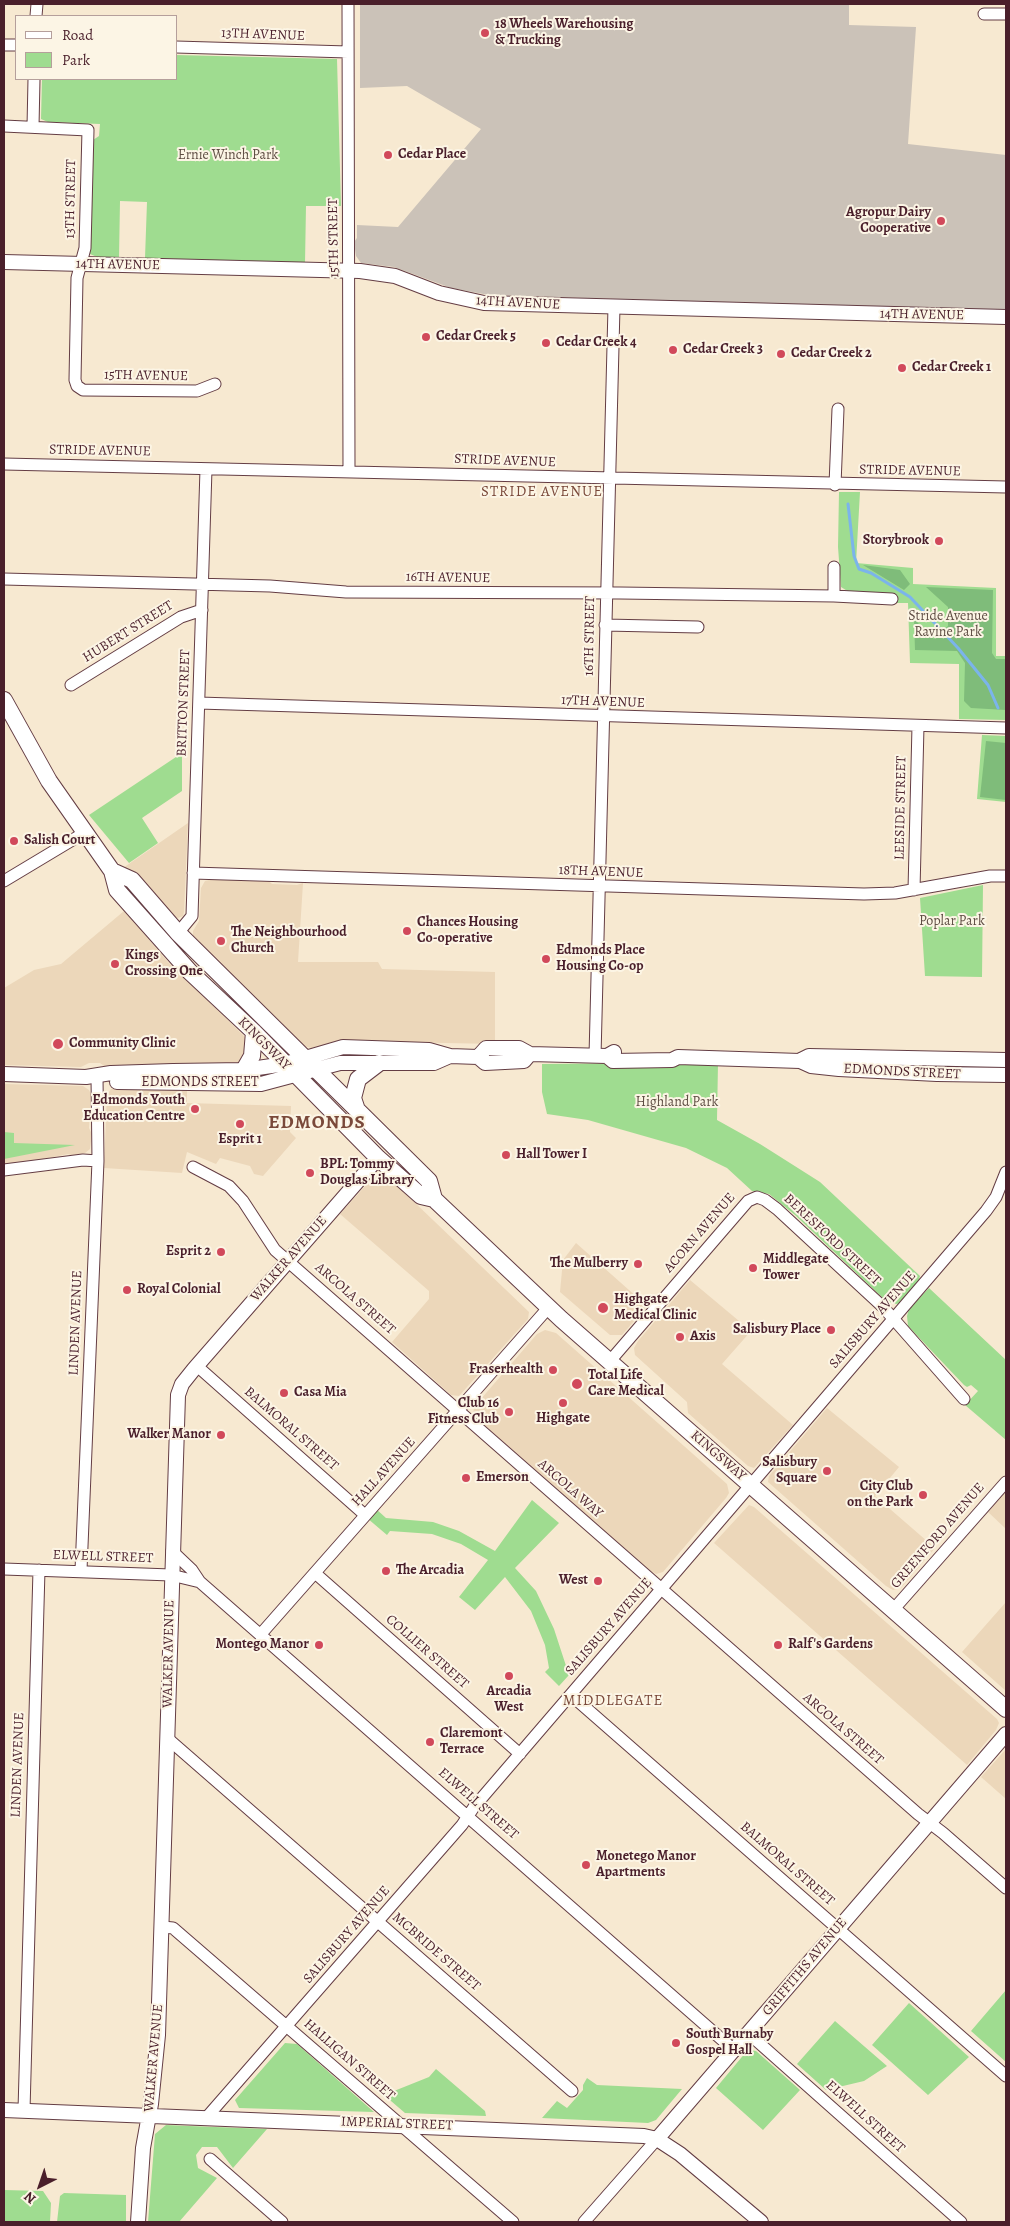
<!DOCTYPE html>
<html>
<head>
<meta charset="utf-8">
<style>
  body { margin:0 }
  #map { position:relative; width:1010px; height:2226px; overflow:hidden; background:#f7e9d1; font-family:Alegreya,serif }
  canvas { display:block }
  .frame { position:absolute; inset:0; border:5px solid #4a1f2b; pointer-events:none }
  .legend { position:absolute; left:15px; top:15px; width:162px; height:65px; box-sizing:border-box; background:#fcf5e5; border:1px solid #b59f9b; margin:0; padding:6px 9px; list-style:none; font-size:15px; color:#4a1f2b }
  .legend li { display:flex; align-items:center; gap:10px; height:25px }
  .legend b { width:25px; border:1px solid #b59f9b }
  .north { position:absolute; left:15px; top:2161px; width:50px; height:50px; -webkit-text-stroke:4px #fcf5e5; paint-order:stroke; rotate:221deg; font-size:14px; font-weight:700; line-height:20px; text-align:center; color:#4a1f2b }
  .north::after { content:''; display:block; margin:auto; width:18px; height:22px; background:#4a1f2b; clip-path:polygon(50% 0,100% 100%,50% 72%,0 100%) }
</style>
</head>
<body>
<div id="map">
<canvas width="1010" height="2226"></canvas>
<div class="frame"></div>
<ul class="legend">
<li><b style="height:6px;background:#fff"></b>Road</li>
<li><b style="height:14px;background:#9fdc90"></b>Park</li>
</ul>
<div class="north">N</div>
</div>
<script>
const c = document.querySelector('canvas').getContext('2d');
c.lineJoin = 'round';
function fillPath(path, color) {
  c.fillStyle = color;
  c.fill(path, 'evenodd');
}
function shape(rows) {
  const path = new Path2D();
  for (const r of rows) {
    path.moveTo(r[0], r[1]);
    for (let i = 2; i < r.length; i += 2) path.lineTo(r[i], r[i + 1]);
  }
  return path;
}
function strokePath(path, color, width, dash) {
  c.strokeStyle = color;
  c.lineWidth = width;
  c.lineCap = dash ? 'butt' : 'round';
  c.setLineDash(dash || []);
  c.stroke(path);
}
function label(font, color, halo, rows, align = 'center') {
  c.font = font + ' Alegreya,serif';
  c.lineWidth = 4;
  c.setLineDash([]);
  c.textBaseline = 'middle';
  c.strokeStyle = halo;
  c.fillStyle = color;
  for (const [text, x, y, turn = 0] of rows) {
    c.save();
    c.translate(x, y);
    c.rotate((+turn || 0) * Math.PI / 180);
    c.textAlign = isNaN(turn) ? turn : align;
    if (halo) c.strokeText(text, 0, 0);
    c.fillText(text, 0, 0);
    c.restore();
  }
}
fillPath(shape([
  [188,823,184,912,183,916,178,918,174,917,123,868],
  [213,879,269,881,272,884,297,885,303,883,298,962,378,962,382,969,495,972,495,1044,345,1041,311,1048,303,1046,193,937,193,931,199,921,201,888,205,881],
  [124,911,169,963,246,1038,250,1047,240,1064,107,1068,100,1063,89,1063,81,1067,4,1065,4,988,34,970,61,964],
  [4,1084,83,1086,89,1090,91,1094,89,1128,92,1134,90,1149,85,1153,73,1156,68,1154,19,1164,4,1164],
  [111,1089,187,1090,187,1103,291,1106,290,1132,296,1138,263,1176,254,1174,250,1166,220,1158,216,1164,187,1152,182,1173,104,1168,107,1095],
  [377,1173,386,1175,529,1312,528,1319,459,1396,451,1395,392,1342,429,1299,429,1291,340,1214],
  [576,1243,647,1306,622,1335,610,1335,560,1292,563,1260],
  [690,1280,751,1331,722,1364,793,1425,754,1468,748,1466,688,1413,687,1402,635,1355,634,1348,638,1341],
  [545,1330,556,1333,727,1484,729,1493,726,1498,663,1572,656,1574,650,1571,473,1415,474,1407,537,1334],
  [827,1408,899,1467,875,1496,935,1548,901,1588,893,1590,886,1586,768,1482,769,1476],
  [1006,1491,1006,1529,988,1512],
  [749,1505,754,1507,997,1719,999,1723,996,1730,967,1765,714,1543],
  [1006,1602,1006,1691,962,1652],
  [1006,1749,1006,1799,981,1777]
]), '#ecd7ba');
fillPath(shape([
  [360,4,849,4,849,25,916,27,908,144,1006,155,1006,310,963,309,956,311,951,309,934,308,928,311,923,308,791,304,786,307,780,304,755,303,749,306,744,303,489,295,451,288,394,267,361,263,356,256,354,242,357,238,357,225,398,227,481,129,407,86,360,88]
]), '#cbc2b8');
fillPath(shape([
  [176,55,337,59,341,206,306,206,305,263,145,258,147,202,120,201,119,258,97,257,90,254,93,140,99,136,100,124,48,122,41,119,42,79,176,79],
  [839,492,860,492,856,563,913,568,913,584,996,588,996,656,1006,656,1006,720,959,719,959,664,910,663,908,603,892,603,849,592,841,587,838,547],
  [982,735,1006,736,1006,802,977,799],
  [182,753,182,791,142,818,158,843,129,863,89,815],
  [983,885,982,977,925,976,920,898],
  [654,1063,718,1063,717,1120,760,1144,820,1182,920,1276,918,1283,902,1301,897,1304,887,1302,795,1215,769,1194,752,1191,727,1168,686,1148,588,1120,547,1114,542,1092,542,1064],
  [4,1132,14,1133,14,1143,75,1145,4,1159],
  [929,1288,1006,1360,1006,1440,965,1405,978,1391,971,1385,967,1387,964,1385,908,1326,907,1316,909,1309],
  [532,1500,559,1523,515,1568,536,1591,554,1629,569,1675,559,1686,545,1672,549,1668,545,1645,531,1611,505,1577,475,1610,459,1597,488,1560,461,1544,432,1534,390,1531,387,1535,367,1518,375,1508,386,1518,433,1522,459,1531,495,1551],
  [1006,1990,1006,2062,971,2031],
  [909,2003,969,2057,928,2095,872,2045],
  [835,2021,887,2066,864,2081,826,2090,797,2064],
  [285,2043,297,2044,374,2112,239,2108,235,2100],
  [750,2050,756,2051,800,2090,763,2130,716,2088,746,2052],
  [436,2069,485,2111,486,2116,405,2113,384,2095,429,2077],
  [587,2078,597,2085,682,2089,656,2120,648,2123,542,2118,557,2101,567,2108,583,2090,583,2085],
  [166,2125,189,2126,267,2129,233,2168,217,2147,202,2147,196,2155,198,2168,217,2178,179,2222,148,2222,155,2134],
  [4,2190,43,2191,51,2203,50,2222,4,2222],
  [64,2193,126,2195,126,2222,57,2222,60,2196]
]), '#9fdc90');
fillPath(shape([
  [863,565,900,570,910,584,904,590],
  [926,587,993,590,992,653,996,659,1006,659,1006,710,971,708,964,701,965,663,957,651,915,650,914,619,934,639,948,626,948,607],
  [986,741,1006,743,1006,800,980,797]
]), '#7fbc7a');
strokePath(shape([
  [848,504,854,556,859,569,871,573,910,597,958,648,988,685,998,708]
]), '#7bb4eb', 3);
const minor = shape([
  [348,4,349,472],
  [984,14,1006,14],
  [36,16,37,4],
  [4,45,16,45],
  [176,47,348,52],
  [4,126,88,130,85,248,77,278,75,380,77,386,83,390,197,391,215,384],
  [33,127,34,79],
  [4,464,1006,487],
  [835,485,838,409],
  [4,579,270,586,346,592,620,593,834,596,892,599],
  [834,596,834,567],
  [605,625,698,627],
  [71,685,181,617,202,610],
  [199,703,1006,728],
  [193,873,864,894,895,893,990,876,1006,876],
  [4,881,84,833],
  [914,890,918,726],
  [178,933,192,916,206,469],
  [595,1056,614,307],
  [193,1167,229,1186,243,1201,275,1250,918,1814,943,1833,1006,1888],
  [4,1170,83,1160,98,1161],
  [610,1361,748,1201,757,1197,765,1200,777,1209,883,1307,964,1399],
  [197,1366,365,1515],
  [172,1551,192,1570,200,1582],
  [4,1569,171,1575,200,1582,735,2051],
  [81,1570,98,1161,97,1077],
  [315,1573,520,1754],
  [893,1610,1006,1482],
  [260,1635,549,1307],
  [571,1695,1006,2076],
  [167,1738,572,2091],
  [163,1927,173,1928,513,2222],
  [749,2034,961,2222],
  [24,2110,39,1570],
  [206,2118,462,1825,474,1807,986,1211,996,1197,1006,1172],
  [210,2159,282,2222],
  [584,2222,657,2139]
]);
const tertiary = shape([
  [4,262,360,271,395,276,439,293,484,303,1006,317],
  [607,1056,613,1061,672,1060,678,1057,800,1061,811,1066,839,1069,937,1074,1006,1075],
  [478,1057,486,1048,519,1048,530,1054,607,1056,614,1052],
  [801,1060,809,1056,1006,1060],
  [4,1074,86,1077,111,1073,173,1071,244,1070,285,1064,343,1047,429,1050,450,1056,478,1057,485,1063,524,1061,530,1054],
  [117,1082,261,1084,340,1063,434,1063,450,1056],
  [4,2110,644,2136,657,2139,680,2154,761,2222],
  [657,2139,1006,1734],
  [138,2222,143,2148,151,2104,158,2035,178,1395,182,1384,194,1369,378,1158]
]);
const primary = shape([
  [4,700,49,781,112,871,117,890,190,972,254,1032,378,1158,421,1196,434,1199,561,1319,1006,1709],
  [112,871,132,880,178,933,429,1181,434,1199],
  [244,1070,252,1056,254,1032],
  [357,1110,353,1098,358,1079,379,1063]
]);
strokePath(minor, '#643d44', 13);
strokePath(tertiary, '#643d44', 16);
strokePath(primary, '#643d44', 18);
strokePath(minor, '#fff', 11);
strokePath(tertiary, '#fff', 14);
strokePath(primary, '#fff', 16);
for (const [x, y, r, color] of [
  [485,33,5,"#d1495b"],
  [388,155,5,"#d1495b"],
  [941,221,5,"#d1495b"],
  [426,337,5,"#d1495b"],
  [546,343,5,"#d1495b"],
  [673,350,5,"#d1495b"],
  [781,354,5,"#d1495b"],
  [902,368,5,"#d1495b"],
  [939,541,5,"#d1495b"],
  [14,841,5,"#d1495b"],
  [407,931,5,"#d1495b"],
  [221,941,5,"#d1495b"],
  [546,959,5,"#d1495b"],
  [115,964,5,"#d1495b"],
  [58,1044,6,"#d1495b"],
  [195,1109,5,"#d1495b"],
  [240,1124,5,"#d1495b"],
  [506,1155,5,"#d1495b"],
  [310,1173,5,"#d1495b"],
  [221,1252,5,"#d1495b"],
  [638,1264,5,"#d1495b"],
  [753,1268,5,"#d1495b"],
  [127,1290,5,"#d1495b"],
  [603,1308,6,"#d1495b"],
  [831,1330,5,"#d1495b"],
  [680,1337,5,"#d1495b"],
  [553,1370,5,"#d1495b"],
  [577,1384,6,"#d1495b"],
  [284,1393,5,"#d1495b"],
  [563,1403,5,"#d1495b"],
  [509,1412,5,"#d1495b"],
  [221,1435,5,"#d1495b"],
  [827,1471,5,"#d1495b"],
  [466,1478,5,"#d1495b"],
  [923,1495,5,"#d1495b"],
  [386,1571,5,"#d1495b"],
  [598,1581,5,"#d1495b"],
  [319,1645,5,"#d1495b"],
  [778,1645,5,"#d1495b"],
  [509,1676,5,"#d1495b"],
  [430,1742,5,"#d1495b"],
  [586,1865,5,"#d1495b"],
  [676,2043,5,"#d1495b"]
]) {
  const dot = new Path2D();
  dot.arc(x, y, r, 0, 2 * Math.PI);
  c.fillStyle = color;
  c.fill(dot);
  strokePath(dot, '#fcf5e5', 2);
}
label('bold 14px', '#4a1f2b', '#fcf5e5', [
  ["18 Wheels Warehousing",495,25],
  ["& Trucking",495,41],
  ["Cedar Place",398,155],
  ["Agropur Dairy",931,213,"right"],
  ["Cooperative",931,229,"right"],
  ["Cedar Creek 5",436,337],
  ["Cedar Creek 4",556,343],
  ["Cedar Creek 3",683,350],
  ["Cedar Creek 2",791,354],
  ["Cedar Creek 1",912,368],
  ["Storybrook",929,541,"right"],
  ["Salish Court",24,841],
  ["Chances Housing",417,923],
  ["Co-operative",417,939],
  ["The Neighbourhood",231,933],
  ["Church",231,949],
  ["Edmonds Place",556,951],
  ["Housing Co-op",556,967],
  ["Kings",125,956],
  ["Crossing One",125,972],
  ["Community Clinic",69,1044],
  ["Edmonds Youth",185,1101,"right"],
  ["Education Centre",185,1117,"right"],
  ["Esprit 1",240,1140,"center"],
  ["Hall Tower I",516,1155],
  ["BPL: Tommy",320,1165],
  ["Douglas Library",320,1181],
  ["Esprit 2",211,1252,"right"],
  ["Middlegate",763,1260],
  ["Tower",763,1276],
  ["The Mulberry",628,1264,"right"],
  ["Royal Colonial",137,1290],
  ["Highgate",614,1300],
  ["Medical Clinic",614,1316],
  ["Salisbury Place",821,1330,"right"],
  ["Axis",690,1337],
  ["Fraserhealth",543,1370,"right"],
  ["Total Life",588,1376],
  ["Care Medical",588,1392],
  ["Casa Mia",294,1393],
  ["Club 16",499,1404,"right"],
  ["Fitness Club",499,1420,"right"],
  ["Highgate",563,1419,"center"],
  ["Walker Manor",211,1435,"right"],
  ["Salisbury",817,1463,"right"],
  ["Square",817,1479,"right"],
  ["Emerson",476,1478],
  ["City Club",913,1487,"right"],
  ["on the Park",913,1503,"right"],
  ["The Arcadia",396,1571],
  ["West",588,1581,"right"],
  ["Montego Manor",309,1645,"right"],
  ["Ralf's Gardens",788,1645],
  ["Arcadia",509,1692,"center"],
  ["West",509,1708,"center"],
  ["Claremont",440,1734],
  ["Terrace",440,1750],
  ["Monetego Manor",596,1857],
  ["Apartments",596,1873],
  ["South Burnaby",686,2035],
  ["Gospel Hall",686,2051]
], 'left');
label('14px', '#4a1f2b', '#fcf5e5', [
  ["13TH AVENUE",263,35,2],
  ["13TH STREET",71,199,-89],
  ["15TH STREET",334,238,-91],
  ["14TH AVENUE",118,265,1],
  ["14TH AVENUE",518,303,3],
  ["14TH AVENUE",922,315,1],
  ["15TH AVENUE",146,376,1],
  ["STRIDE AVENUE",100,451,1],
  ["STRIDE AVENUE",505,461,2],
  ["STRIDE AVENUE",910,471,1],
  ["16TH AVENUE",448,578,1],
  ["HUBERT STREET",128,632,-32],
  ["16TH STREET",590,636,-89],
  ["17TH AVENUE",603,702,2],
  ["BRITTON STREET",184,703,-88],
  ["LEESIDE STREET",901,808,-89],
  ["18TH AVENUE",601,872,2],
  ["KINGSWAY",264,1044,45],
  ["EDMONDS STREET",902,1072,3],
  ["EDMONDS STREET",200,1083],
  ["ACORN AVENUE",700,1233,-49],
  ["BERESFORD STREET",832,1240,43],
  ["WALKER AVENUE",289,1259,-49],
  ["ARCOLA STREET",355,1299,41],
  ["SALISBURY AVENUE",873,1320,-49],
  ["LINDEN AVENUE",76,1323,-88],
  ["BALMORAL STREET",291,1429,41],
  ["KINGSWAY",718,1456,41],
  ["HALL AVENUE",384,1472,-48],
  ["ARCOLA WAY",570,1489,41],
  ["GREENFORD AVENUE",938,1536,-49],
  ["ELWELL STREET",103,1557,2],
  ["SALISBURY AVENUE",609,1627,-49],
  ["COLLIER STREET",427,1652,41],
  ["WALKER AVENUE",169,1654,-89],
  ["ARCOLA STREET",843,1729,41],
  ["LINDEN AVENUE",18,1765,-88],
  ["ELWELL STREET",478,1804,41],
  ["BALMORAL STREET",787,1864,41],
  ["SALISBURY AVENUE",347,1935,-49],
  ["MCBRIDE STREET",436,1952,41],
  ["GRIFFITHS AVENUE",805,1967,-50],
  ["WALKER AVENUE",154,2058,-85],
  ["HALLIGAN STREET",349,2060,41],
  ["ELWELL STREET",865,2117,42],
  ["IMPERIAL STREET",397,2124,2]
]);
label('14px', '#5f4e44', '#fcf5e5', [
  ["Ernie Winch Park",228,156],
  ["Stride Avenue",948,617],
  ["Ravine Park",948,633],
  ["Poplar Park",952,922],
  ["Highland Park",677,1103]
]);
c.letterSpacing = '1px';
label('15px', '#7a493a', '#fcf5e5', [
  ["STRIDE AVENUE",542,492],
  ["MIDDLEGATE",613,1701]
]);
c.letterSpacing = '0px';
c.letterSpacing = '1px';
label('bold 19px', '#7a493a', '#fcf5e5', [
  ["EDMONDS",317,1123]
]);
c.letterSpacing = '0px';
</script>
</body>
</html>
